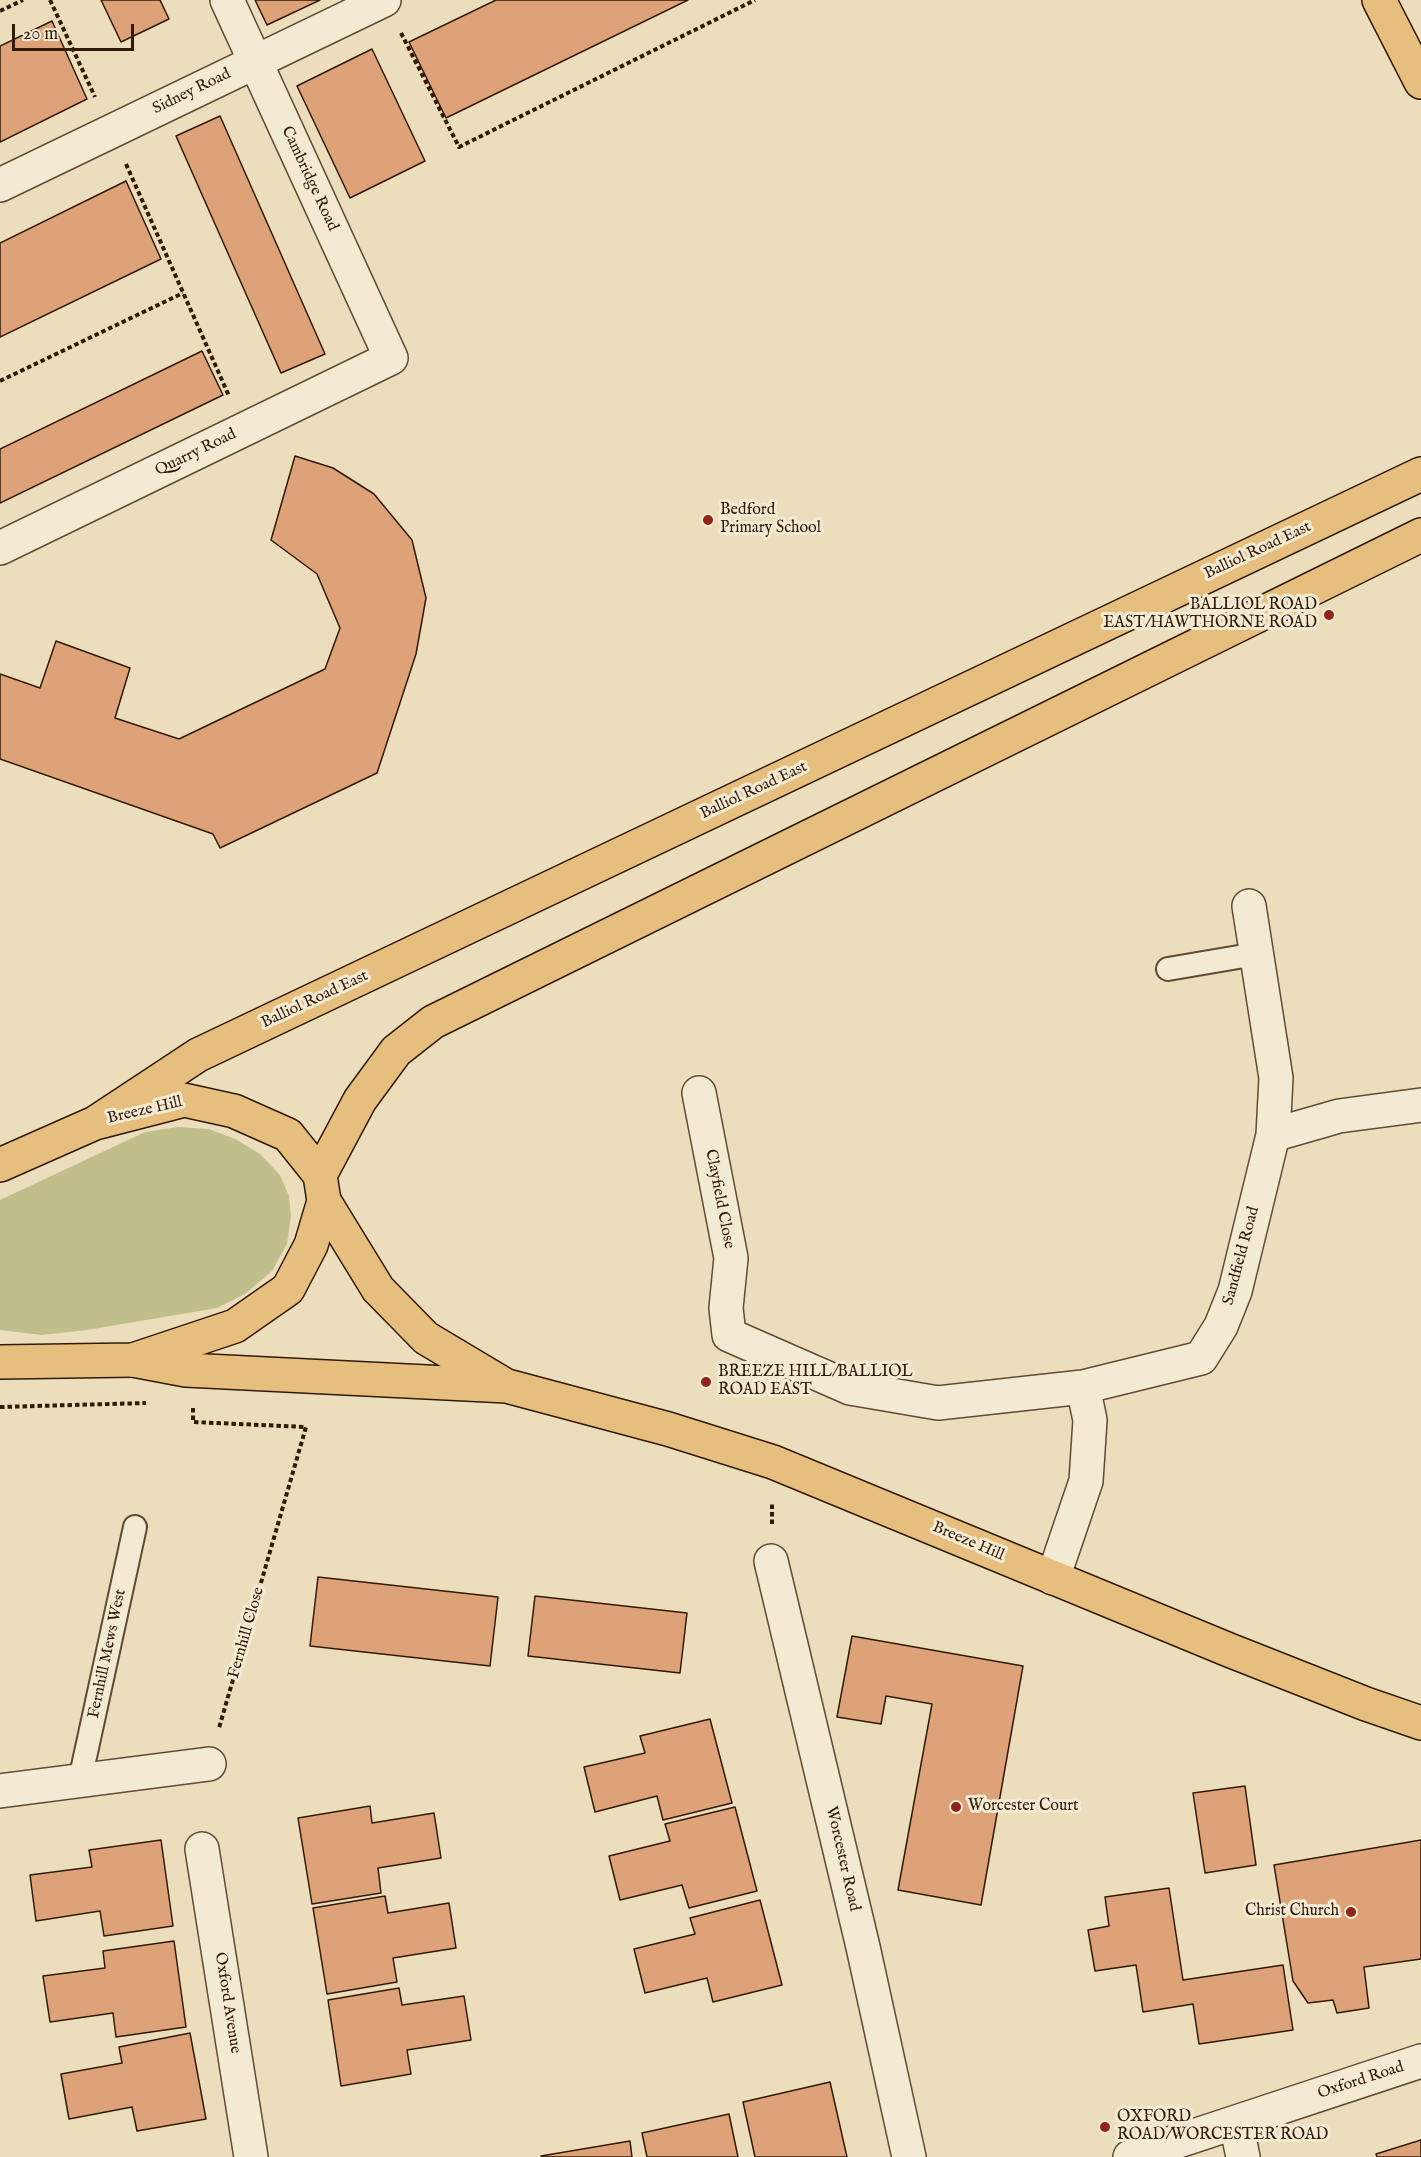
<!DOCTYPE html>
<html>
<head>
<meta charset="utf-8">
<style>
  body { margin:0 }
  #map { position:relative; width:1421px; height:2157px; overflow:hidden; background:#ecdebd; font-family:"IM FELL English",serif }
  canvas { display:block }
  .scale { position:absolute; left:12px; top:24px; width:122px; height:27px; box-sizing:border-box; border:3px solid #321a07; border-top:0; padding-left:8px; font-size:18px; line-height:21px; white-space:nowrap; color:#321a07; -webkit-text-stroke:4px #f3ead4; paint-order:stroke }
</style>
</head>
<body>
<div id="map">
<canvas width="1421" height="2157"></canvas>
<div class="scale">20 m</div>
</div>
<script>
const c = document.querySelector('canvas').getContext('2d');
c.lineJoin = 'round';
function fillPath(path, color) {
  c.fillStyle = color;
  c.fill(path, 'evenodd');
}
function shape(rows) {
  const path = new Path2D();
  for (const r of rows) {
    path.moveTo(r[0], r[1]);
    for (let i = 2; i < r.length; i += 2) path.lineTo(r[i], r[i + 1]);
  }
  return path;
}
function strokePath(path, color, width, dash) {
  c.strokeStyle = color;
  c.lineWidth = width;
  c.lineCap = dash ? 'butt' : 'round';
  c.setLineDash(dash || []);
  c.stroke(path);
}
function label(font, color, halo, rows, align = 'center') {
  c.font = font + ' "IM FELL English",serif';
  c.lineWidth = 6;
  c.setLineDash([]);
  c.textBaseline = 'middle';
  c.strokeStyle = halo;
  c.fillStyle = color;
  for (const [text, x, y, turn = 0] of rows) {
    c.save();
    c.translate(x, y);
    c.rotate((+turn || 0) * Math.PI / 180);
    c.textAlign = isNaN(turn) ? turn : align;
    if (halo) c.strokeText(text, 0, 0);
    c.fillText(text, 0, 0);
    c.restore();
  }
}
fillPath(shape([
  [178,1127,209,1129,235,1139,260,1154,280,1175,289,1196,291,1215,287,1244,272,1271,245,1294,217,1308,87,1330,42,1335,0,1330,0,1200,145,1132]
]), '#c0bf8c');
const building = shape([
  [101,0,160,0,169,19,121,42,101,0],
  [255,0,320,0,267,25,255,0],
  [496,0,688,0,446,118,409,42,496,0],
  [52,21,87,99,0,142,0,46,52,21],
  [372,49,425,161,350,198,297,86,372,49],
  [220,116,325,354,281,373,176,136,220,116],
  [126,181,161,259,0,337,0,243,126,181],
  [202,351,223,395,0,503,0,449,202,351],
  [295,456,333,468,374,494,412,540,426,598,416,654,377,773,220,848,213,834,0,759,0,674,40,688,56,641,130,668,115,718,179,739,325,669,340,628,317,574,271,540,295,456],
  [318,1577,498,1597,490,1666,310,1646,318,1577],
  [535,1596,687,1613,680,1673,528,1656,535,1596],
  [852,1636,1023,1666,981,1905,898,1890,932,1704,886,1696,881,1724,837,1717,852,1636],
  [710,1719,732,1803,663,1820,657,1796,595,1812,584,1767,645,1753,640,1736,710,1719],
  [1245,1786,1256,1865,1205,1873,1193,1793,1245,1786],
  [370,1806,372,1823,434,1813,441,1858,378,1868,381,1893,312,1904,298,1818,370,1806],
  [735,1807,757,1891,689,1908,682,1885,620,1900,609,1856,670,1841,665,1824,735,1807],
  [161,1840,173,1926,104,1936,100,1911,36,1921,30,1875,92,1867,89,1850,161,1840],
  [1421,1840,1421,1959,1364,1967,1369,2008,1337,2013,1333,2000,1308,2003,1293,1981,1274,1865,1421,1840],
  [1169,1888,1183,1980,1283,1965,1293,2030,1199,2044,1193,2004,1143,2012,1136,1965,1095,1971,1088,1930,1109,1926,1105,1897,1169,1888],
  [385,1896,388,1913,449,1903,456,1948,393,1958,397,1982,327,1994,313,1908,385,1896],
  [760,1900,782,1985,713,2002,707,1978,645,1993,634,1949,695,1934,690,1918,760,1900],
  [174,1941,186,2027,116,2037,113,2013,50,2022,43,1976,105,1968,103,1951,174,1941],
  [399,1988,402,2005,464,1996,471,2040,407,2050,411,2074,341,2086,328,2000,399,1988],
  [190,2033,206,2119,137,2131,132,2107,69,2119,61,2074,122,2063,119,2047,190,2033],
  [830,2082,847,2157,755,2157,743,2102,830,2082],
  [729,2114,738,2157,647,2157,642,2133,729,2114],
  [1421,2140,1421,2157,1377,2157,1376,2154,1421,2140],
  [630,2141,632,2157,542,2157,541,2156,630,2141]
]);
fillPath(building, '#dea278');
strokePath(building, '#321a07', 1.5);
const service = shape([
  [1168,969,1256,954],
  [80,1780,135,1527]
]);
const minor = shape([
  [0,185,384,0],
  [0,548,391,358,227,0],
  [699,1093,731,1258,726,1308,729,1335,850,1388,938,1403,1083,1387,1201,1358,1221,1326,1235,1291,1273,1135,1276,1078,1249,906],
  [1273,1135,1339,1116,1421,1105],
  [771,1561,863,1947,909,2157],
  [1053,1578,1086,1481,1090,1420,1083,1387],
  [0,1791,209,1764],
  [202,1849,251,2157],
  [1236,2123,1243,2157],
  [1130,2157,1421,2061]
]);
const primary = shape([
  [1379,0,1421,82],
  [324,1201,378,1289,426,1338,503,1384],
  [133,1360,186,1370,507,1386,668,1429,773,1462,1229,1650,1366,1704,1421,1723]
]);
const trunk = shape([
  [95,1123,198,1055,1421,474],
  [0,1165,95,1123,184,1100,234,1111,288,1135,320,1175,324,1201,311,1245,288,1289,235,1326,133,1360,0,1362],
  [320,1175,360,1100,396,1051,433,1022,1421,535]
]);
strokePath(service, '#604b34', 26);
strokePath(minor, '#604b34', 36);
strokePath(primary, '#321a07', 36);
strokePath(trunk, '#321a07', 36);
strokePath(shape([
  [50,0,95,97],
  [0,11,23,0],
  [401,33,459,147,755,0],
  [126,164,229,396],
  [0,381,183,293],
  [0,1407,146,1403],
  [193,1408,193,1422,306,1427,219,1728],
  [772,1524,772,1502]
]), '#321a07', 4, [4.5, 3]);
strokePath(service, '#f3ead4', 22);
strokePath(minor, '#f3ead4', 33);
strokePath(primary, '#e6bf7e', 33);
strokePath(trunk, '#e6bf7e', 33);
for (const [x, y, r, color] of [
  [708,520,6,"#8f2418"],
  [1329,615,6,"#8f2418"],
  [706,1382,6,"#8f2418"],
  [956,1807,6,"#8f2418"],
  [1351,1912,6,"#8f2418"],
  [1105,2127,6,"#8f2418"]
]) {
  const dot = new Path2D();
  dot.arc(x, y, r, 0, 2 * Math.PI);
  c.fillStyle = color;
  c.fill(dot);
  strokePath(dot, '#f3ead4', 2);
}
label('16px', '#321a07', '#f3ead4', [
  ["Sidney Road",192,92,-26],
  ["Cambridge Road",309,179,65],
  ["Quarry Road",196,453,-26],
  ["Balliol Road East",1258,551,-25],
  ["Balliol Road East",754,791,-25],
  ["Balliol Road East",315,1000,-25],
  ["Breeze Hill",145,1111,-13],
  ["Clayfield Close",719,1199,79],
  ["Sandfield Road",1242,1256,-75],
  ["Breeze Hill",968,1542,23],
  ["Fernhill Close",247,1633,-74],
  ["Fernhill Mews West",108,1654,-78],
  ["Worcester Road",842,1859,77],
  ["Oxford Avenue",227,2003,81],
  ["Oxford Road",1361,2081,-18]
]);
label('16px', '#321a07', '#f3ead4', [
  ["Bedford",720,511],
  ["Primary School",720,529],
  ["BALLIOL ROAD",1317,606,"right"],
  ["EAST/HAWTHORNE ROAD",1317,624,"right"],
  ["BREEZE HILL/BALLIOL",718,1373],
  ["ROAD EAST",718,1391],
  ["Worcester Court",968,1807],
  ["Christ Church",1339,1912,"right"],
  ["OXFORD",1117,2118],
  ["ROAD/WORCESTER ROAD",1117,2136]
], 'left');
</script>
</body>
</html>
